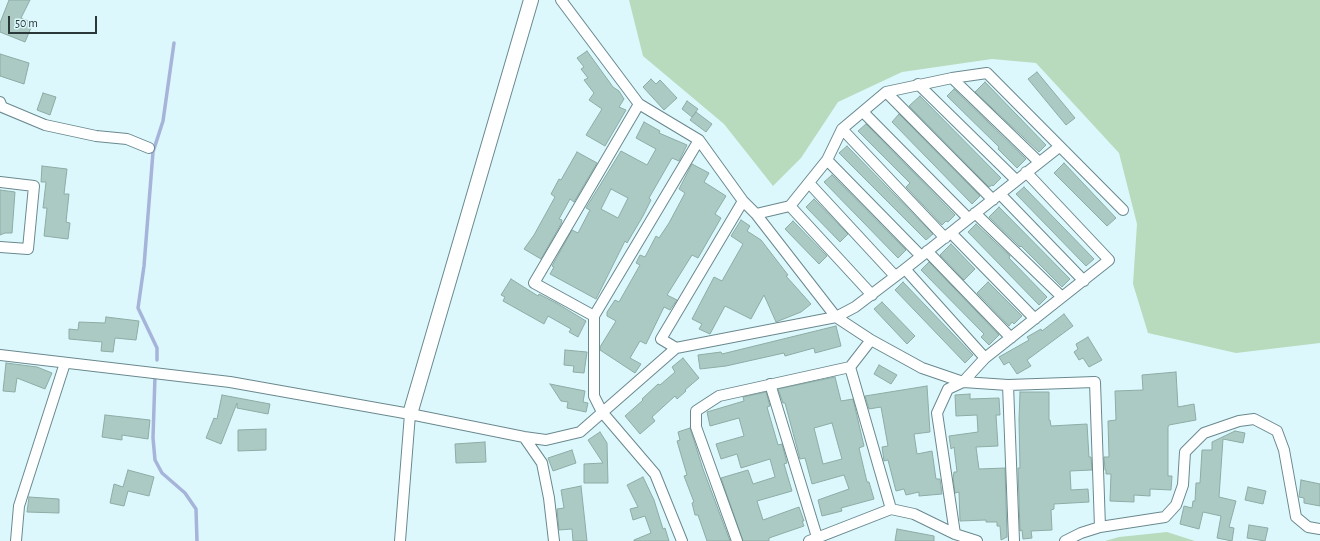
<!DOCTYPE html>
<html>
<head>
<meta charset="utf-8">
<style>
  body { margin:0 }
  #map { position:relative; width:1320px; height:541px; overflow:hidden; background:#ddf8fd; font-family:"Alegreya Sans",sans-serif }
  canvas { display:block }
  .scale { position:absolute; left:8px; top:16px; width:89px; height:18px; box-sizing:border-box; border:2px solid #2a383a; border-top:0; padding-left:5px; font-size:12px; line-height:14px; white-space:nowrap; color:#2a383a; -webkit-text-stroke:3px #ddf8fd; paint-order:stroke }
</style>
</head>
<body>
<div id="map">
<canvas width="1320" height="541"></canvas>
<div class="scale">50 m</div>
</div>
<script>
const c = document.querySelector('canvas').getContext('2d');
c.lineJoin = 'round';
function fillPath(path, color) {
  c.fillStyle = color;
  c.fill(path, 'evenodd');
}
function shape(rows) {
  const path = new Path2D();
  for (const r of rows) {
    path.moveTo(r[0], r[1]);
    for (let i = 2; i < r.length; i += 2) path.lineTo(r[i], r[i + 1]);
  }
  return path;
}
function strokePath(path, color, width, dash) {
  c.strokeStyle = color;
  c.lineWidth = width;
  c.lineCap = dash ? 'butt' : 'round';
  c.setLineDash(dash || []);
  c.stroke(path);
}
fillPath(shape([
  [629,0,1320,0,1320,343,1236,353,1148,333,1133,284,1137,224,1119,153,1036,63,992,59,902,72,838,102,801,158,773,186,724,124,643,56],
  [1167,532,1195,541,1105,541,1119,537]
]), '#b7dbbc');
strokePath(shape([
  [157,360,157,348,138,308,144,266,153,152,163,121,174,43],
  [155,376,153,438,155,460,162,473,185,493,196,509,197,541]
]), '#a6b4da', 3.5);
const building = shape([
  [9,0,30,0,21,18,33,23,25,42,0,32,0,23,9,0],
  [587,51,613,87,619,91,624,99,619,107,626,110,605,146,586,135,602,109,589,100,594,93,584,80,588,78,581,69,584,67,577,58,587,51],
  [0,54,29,63,24,84,0,76,0,54],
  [1037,72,1075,118,1066,125,1028,79,1037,72],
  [651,79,656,84,660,80,677,98,664,110,643,87,651,79],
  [985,82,1046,145,1039,152,975,92,985,82],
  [954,89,1026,159,1017,168,998,149,999,147,947,96,954,89],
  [43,93,56,97,50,115,37,110,43,93],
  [920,96,1001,178,993,186,992,185,989,187,909,106,920,96],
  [687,101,698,109,692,117,682,109,687,101],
  [696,112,712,124,706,132,690,120,696,112],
  [899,114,980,196,972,204,892,122,899,114],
  [644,122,660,131,659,133,687,145,679,161,672,158,649,198,651,200,643,216,627,243,625,241,596,299,550,274,554,267,552,266,572,230,578,233,590,210,586,208,621,151,647,165,656,149,636,138,644,122],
  [611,189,628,198,618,218,601,209,611,189],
  [866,124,955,215,948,222,946,221,942,225,906,187,910,183,858,131,866,124],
  [847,146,933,234,926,240,839,153,847,146],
  [577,152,597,163,574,202,570,199,559,219,562,220,561,224,541,259,524,249,534,235,555,197,551,194,559,179,561,180,577,152],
  [1064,163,1116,218,1107,226,1054,173,1064,163],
  [692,164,709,173,704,182,726,196,715,214,721,218,698,258,692,255,667,295,677,300,670,310,664,307,646,344,640,341,630,358,641,364,635,373,600,350,600,347,616,321,607,316,607,312,615,300,619,302,640,265,636,263,640,255,645,257,656,236,659,238,669,223,685,193,679,189,692,164],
  [42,166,67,169,64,194,69,194,66,222,70,223,68,239,44,236,47,208,43,208,46,182,41,182,42,166],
  [832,175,906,250,898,258,824,182,832,175],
  [1024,187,1094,259,1086,266,1016,194,1024,187],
  [0,190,15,192,12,233,5,233,0,235,0,190],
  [814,199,848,234,840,242,806,207,814,199],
  [999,207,1070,279,1062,287,1021,246,1020,247,989,217,999,207],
  [741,220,750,226,747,231,761,240,788,275,786,276,811,304,801,312,776,322,764,295,751,319,725,306,710,334,699,329,702,324,692,319,714,277,722,281,743,244,731,236,741,220],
  [793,221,827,256,819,264,785,229,793,221],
  [976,224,1010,256,1009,258,1047,297,1039,305,968,232,976,224],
  [951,244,975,269,964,280,940,255,951,244],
  [929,262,999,335,989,345,981,337,984,334,921,270,929,262],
  [511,279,538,296,539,294,558,304,586,321,578,337,569,332,571,329,548,316,544,324,503,301,505,297,501,295,511,279],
  [903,282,973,355,965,363,895,290,903,282],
  [988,282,1022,316,1014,324,1012,322,1009,326,977,293,988,282],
  [882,302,915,336,907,344,874,309,882,302],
  [1064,314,1073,326,1027,360,1031,366,1017,374,1009,362,1004,365,999,357,1029,340,1027,337,1041,329,1042,331,1064,314],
  [106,317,139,321,136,340,115,338,113,352,101,351,102,342,69,339,69,329,78,330,79,322,105,323,106,317],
  [836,326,841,346,815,353,814,348,785,356,784,353,726,366,700,369,698,355,721,352,722,354,836,326],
  [1088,337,1102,360,1089,367,1083,358,1079,360,1074,352,1078,349,1076,344,1088,337],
  [565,350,587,352,584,373,573,372,574,366,564,365,565,350],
  [683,358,699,378,685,390,686,391,677,399,675,396,652,417,655,421,640,434,625,416,643,400,642,399,658,384,660,385,675,372,672,367,683,358],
  [6,363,37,367,52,373,45,389,17,378,15,392,3,391,6,363],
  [879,365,897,375,891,384,874,374,879,365],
  [1176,372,1178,407,1194,404,1196,420,1169,425,1168,427,1168,476,1172,476,1171,490,1150,489,1150,496,1134,495,1134,502,1110,501,1111,474,1106,474,1106,470,1105,470,1104,457,1109,457,1108,421,1116,420,1115,391,1143,390,1142,375,1176,372],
  [835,377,841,401,853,399,864,446,859,448,867,482,869,482,874,499,841,508,842,511,822,516,818,500,849,489,844,475,812,484,805,458,800,459,785,403,783,403,778,389,835,377],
  [832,423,842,459,823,464,814,428,832,423],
  [550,384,585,391,583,402,588,403,586,412,567,408,568,402,561,401,550,384],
  [927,386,930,432,914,434,917,454,932,451,936,479,940,479,942,494,919,496,919,492,906,495,904,489,896,491,888,460,884,461,882,447,888,446,881,407,869,409,865,396,927,386],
  [766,392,770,406,767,407,778,445,782,444,787,463,784,464,792,491,757,501,763,520,799,507,804,521,802,521,804,526,769,538,769,541,743,541,721,478,748,470,753,484,775,477,770,459,741,468,737,454,721,459,716,444,744,436,739,418,710,426,707,412,744,401,743,397,766,392],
  [1020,392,1049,392,1049,420,1050,420,1051,426,1087,424,1089,457,1091,457,1092,470,1070,471,1071,490,1088,489,1089,502,1054,504,1054,509,1051,510,1052,530,1031,531,1032,538,1023,539,1022,530,1020,531,1018,468,1020,468,1019,420,1020,392],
  [970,394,970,399,999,398,1000,415,996,415,998,446,976,447,979,469,1005,468,1007,537,1001,540,1000,526,997,526,997,522,986,522,986,520,960,521,959,492,955,493,953,478,954,472,957,472,954,447,951,449,949,436,978,432,977,415,956,416,955,395,970,394],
  [222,395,270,404,268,414,237,408,237,403,221,444,206,438,214,418,217,419,222,395],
  [105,415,150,420,148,439,122,435,122,440,102,437,105,415],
  [690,428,703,469,730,541,707,541,698,515,695,515,692,503,694,502,684,476,687,475,677,441,680,440,678,432,690,428],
  [266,429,266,450,238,451,238,430,266,429],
  [1235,431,1245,433,1243,443,1223,439,1219,497,1236,501,1229,527,1234,528,1232,541,1217,538,1221,516,1203,512,1199,529,1180,524,1184,506,1192,508,1193,501,1195,501,1196,483,1200,483,1202,450,1212,450,1212,442,1235,431],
  [600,432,607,443,608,483,584,483,584,464,603,463,588,440,600,432],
  [485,442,486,462,456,463,455,444,485,442],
  [572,450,576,463,553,471,548,458,572,450],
  [128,470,154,477,149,496,128,491,124,506,110,503,114,484,123,487,128,470],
  [643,477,654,500,663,529,665,528,669,541,634,541,634,540,651,533,645,516,633,520,630,509,638,507,627,485,643,477],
  [1301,480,1320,484,1320,506,1304,503,1304,498,1299,497,1301,480],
  [581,486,587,541,573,541,572,529,559,530,557,509,564,508,561,490,581,486],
  [1248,487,1266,491,1263,504,1245,500,1248,487],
  [29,497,59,499,59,513,27,512,29,497],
  [1249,525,1268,528,1265,541,1247,538,1249,525],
  [897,529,934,536,934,541,895,541,897,529]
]);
fillPath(building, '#aacac3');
strokePath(building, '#8daca5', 1);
const street = shape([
  [561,0,639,104,699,140,743,201,756,214,836,317,871,340,922,368,963,382,1008,385,1095,382,1100,527],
  [952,78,1039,162],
  [918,84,1016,180],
  [886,92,993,200],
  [0,102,2,107,45,125,96,136,127,139,149,148],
  [639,104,534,283,594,316,699,140],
  [863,112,968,218],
  [842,129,945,238],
  [827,160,921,256],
  [0,182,34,186,28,249,0,247],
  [809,183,895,276],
  [1000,194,1084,281],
  [790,206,872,295],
  [975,213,1062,297],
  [756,214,790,206,827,160,842,129,886,92,952,78,987,73,1123,210],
  [951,233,1035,319],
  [927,251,1011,338],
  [905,269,985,358],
  [594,316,594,396,602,412,655,474,682,541],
  [676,348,661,339,743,201],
  [0,355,230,382,410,414,524,437,546,440,580,432,676,348,836,317,855,307,905,269,1059,147],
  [850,367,891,509],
  [770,384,817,537],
  [1008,385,1014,541],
  [524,437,542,463,549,498,554,541],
  [955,534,937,413,948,389,963,382,985,358,1109,260,1026,172],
  [16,541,19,506,65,363],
  [400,541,410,414],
  [737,541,696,427,696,411,719,396,850,367,871,340],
  [809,541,891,509,914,514,955,534,977,541],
  [1065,541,1081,533,1100,527,1165,517,1176,505,1183,485,1185,452,1204,433,1239,421,1254,419,1277,431,1284,450,1296,517,1308,527,1320,529]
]);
const secondary = shape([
  [410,414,531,0]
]);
strokePath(street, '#69898e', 12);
strokePath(secondary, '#69898e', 16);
strokePath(street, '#fff', 10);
strokePath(secondary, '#fff', 14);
</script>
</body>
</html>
